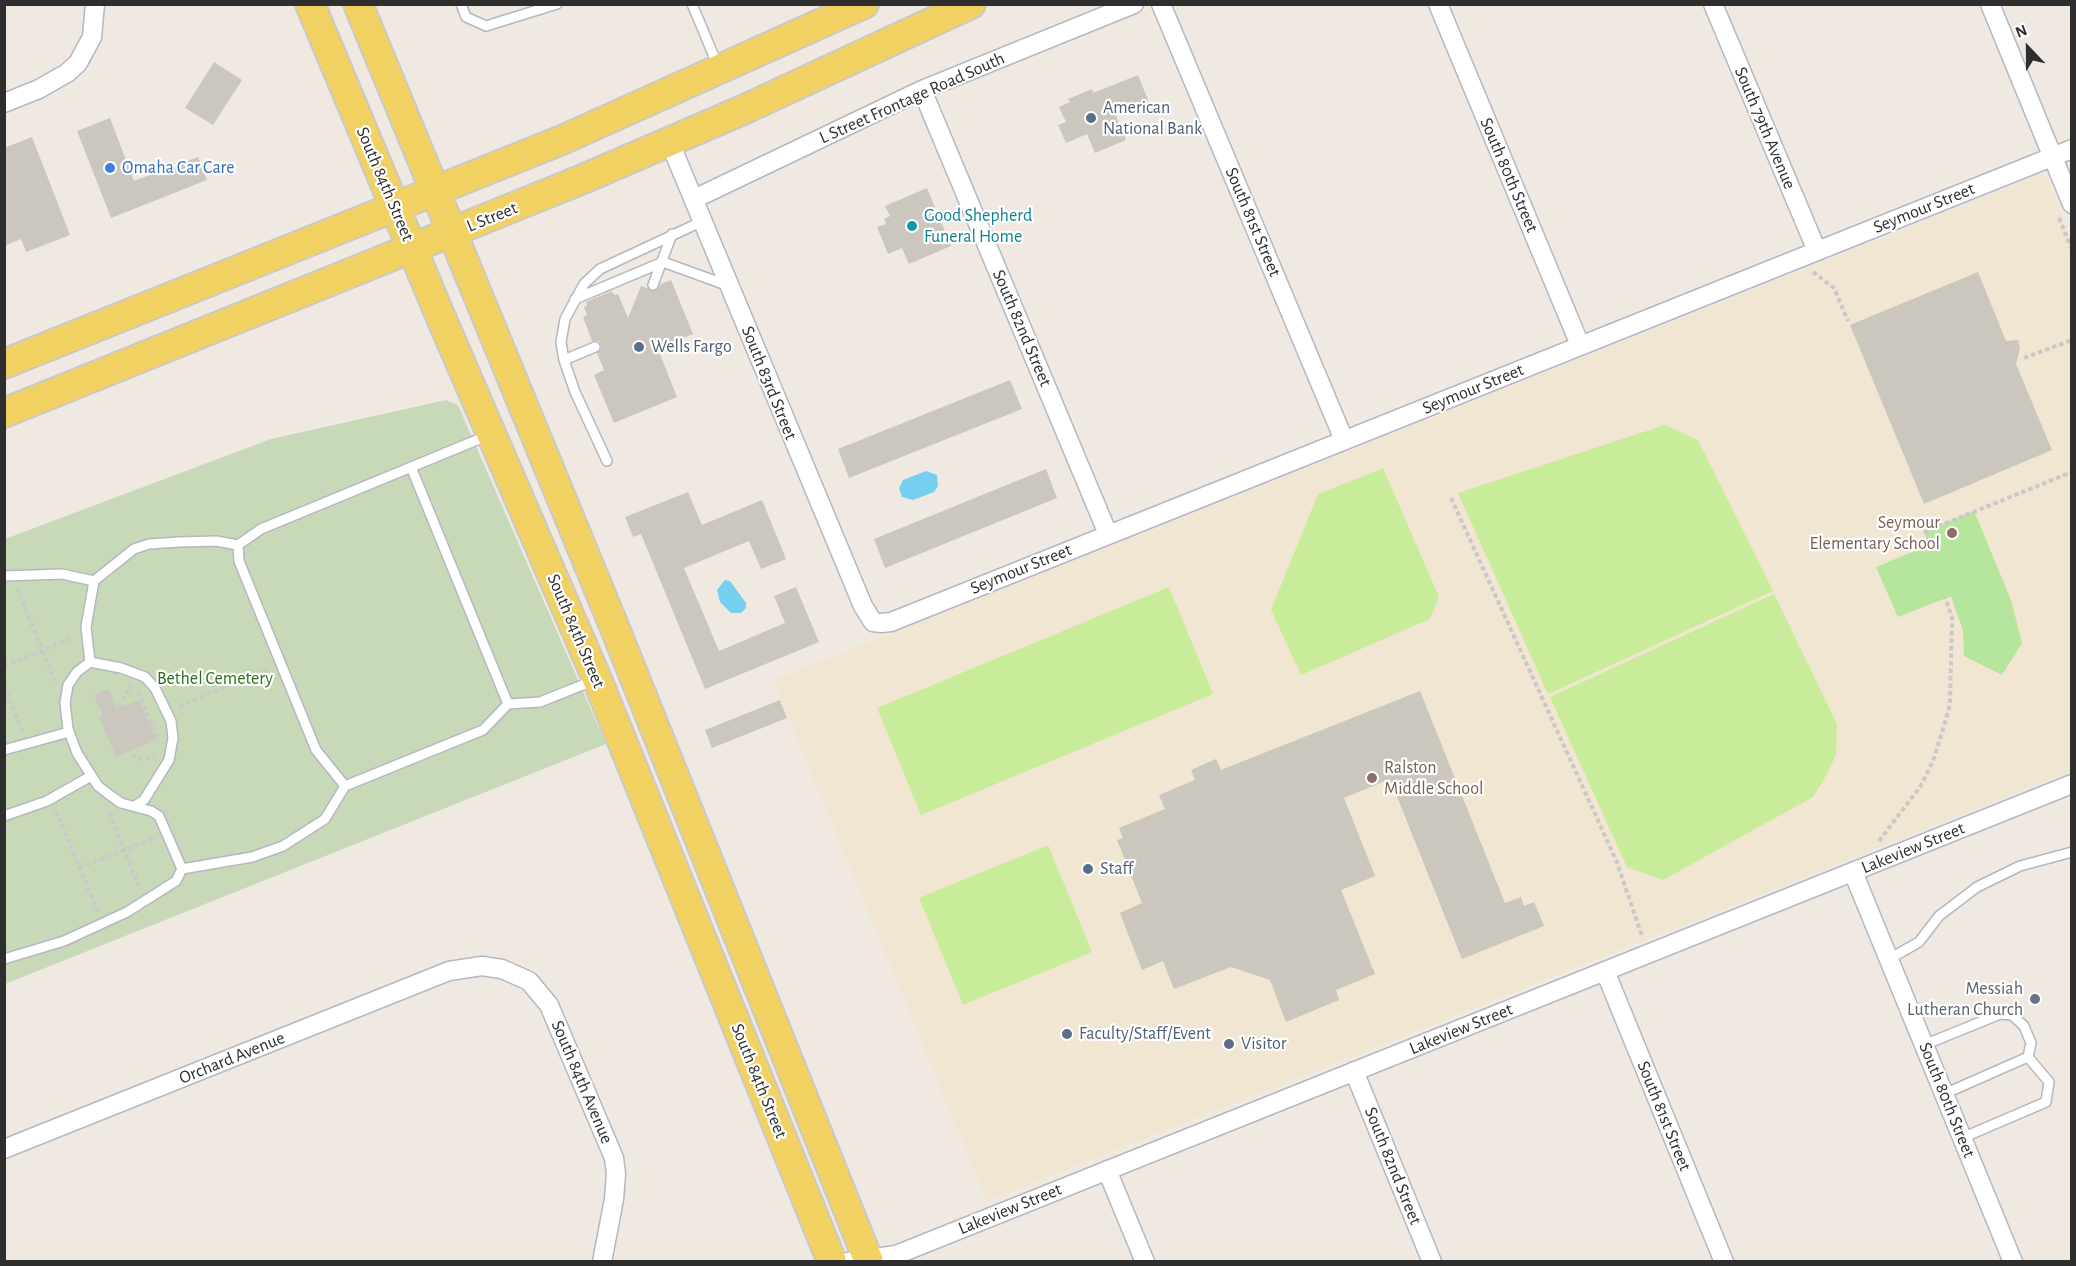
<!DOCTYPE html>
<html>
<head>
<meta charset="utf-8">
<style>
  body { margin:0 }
  #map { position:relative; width:2076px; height:1266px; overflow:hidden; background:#efe9e1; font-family:"Alegreya Sans",sans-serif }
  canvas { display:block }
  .frame { position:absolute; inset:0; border:6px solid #2e2e2e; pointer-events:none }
  .north { position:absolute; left:1998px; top:18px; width:60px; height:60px; -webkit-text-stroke:4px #fff; paint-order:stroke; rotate:338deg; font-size:16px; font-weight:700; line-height:24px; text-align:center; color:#2e2e2e }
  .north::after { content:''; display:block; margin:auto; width:21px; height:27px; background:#2e2e2e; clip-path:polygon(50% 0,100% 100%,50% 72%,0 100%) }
</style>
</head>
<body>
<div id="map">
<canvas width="2076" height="1266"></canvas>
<div class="frame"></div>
<div class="north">N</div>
</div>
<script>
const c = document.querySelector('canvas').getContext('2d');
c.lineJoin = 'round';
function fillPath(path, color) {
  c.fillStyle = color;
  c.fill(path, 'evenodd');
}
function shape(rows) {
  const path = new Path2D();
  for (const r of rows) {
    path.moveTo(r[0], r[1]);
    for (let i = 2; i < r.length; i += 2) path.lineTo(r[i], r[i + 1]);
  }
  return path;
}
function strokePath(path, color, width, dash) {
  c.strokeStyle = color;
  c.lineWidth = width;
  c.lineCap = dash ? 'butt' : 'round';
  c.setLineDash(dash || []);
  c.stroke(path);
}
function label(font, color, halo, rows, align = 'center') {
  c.font = font + ' "Alegreya Sans",sans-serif';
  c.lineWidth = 4.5;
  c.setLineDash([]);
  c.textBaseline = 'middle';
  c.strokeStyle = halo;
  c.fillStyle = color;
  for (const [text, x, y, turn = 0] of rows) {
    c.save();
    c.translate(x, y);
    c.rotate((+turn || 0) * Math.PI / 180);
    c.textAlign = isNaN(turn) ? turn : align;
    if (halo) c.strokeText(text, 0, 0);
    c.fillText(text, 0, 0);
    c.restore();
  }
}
fillPath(shape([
  [2045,173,2071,238,2071,771,987,1201,774,682,776,679]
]), '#f0e6d1');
fillPath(shape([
  [1974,511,2011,600,2022,643,2002,675,1964,656,1963,631,1951,596,1898,617,1876,567,1929,545,1924,532]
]), '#b6e59e');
fillPath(shape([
  [446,400,458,405,606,744,5,984,5,539,271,439]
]), '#c8d9b8');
fillPath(shape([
  [1665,425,1698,440,1773,591,1548,694,1458,493],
  [1383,468,1439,597,1430,619,1301,675,1271,610,1318,494],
  [1169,587,1213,694,921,815,877,708],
  [1774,594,1837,724,1836,755,1827,774,1813,797,1663,880,1627,867,1550,697],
  [1048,845,1092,952,963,1005,919,898]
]), '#c9ec9a');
fillPath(shape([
  [926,471,937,475,938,486,934,492,913,500,902,497,899,488,903,480],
  [725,580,730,581,746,603,746,608,741,613,731,613,720,602,717,590]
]), '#75cff0');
fillPath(shape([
  [214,62,242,80,213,125,185,108],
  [1138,75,1148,100,1115,114,1126,140,1095,153,1087,134,1066,143,1058,125,1066,122,1059,107,1070,102,1068,99,1092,89,1093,93],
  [110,118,134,181,198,157,207,180,111,218,77,131],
  [32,137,70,235,26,252,21,239,4,246,4,148],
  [927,188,951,246,909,264,902,248,888,254,877,227,886,224,884,219,890,216,885,206],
  [1978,272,2006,341,2018,340,2020,349,2016,364,2052,450,1924,504,1850,325],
  [671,280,693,334,658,349,677,397,614,423,594,375,604,370,597,353,602,347,599,341,592,341,583,317,587,315,584,307,587,306,586,302,612,291,614,295,618,294,628,318,641,286,655,291,661,284],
  [1010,380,1022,409,849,478,838,449],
  [1046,469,1057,498,885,568,874,539],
  [688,492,702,525,762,500,786,559,761,569,749,541,684,568,719,651,785,623,774,596,796,587,819,642,705,689,641,534,633,537,625,517],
  [109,689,117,709,139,700,156,740,116,757,99,717,103,716,94,695],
  [1420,691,1505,903,1521,897,1524,906,1534,902,1544,926,1462,959,1390,779,1344,798,1375,876,1341,890,1375,974,1336,990,1339,1000,1286,1022,1270,980,1231,967,1174,989,1163,961,1142,970,1120,913,1142,903,1117,840,1123,838,1119,828,1165,809,1159,795,1195,780,1191,770,1216,759,1221,770],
  [780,700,787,718,712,748,705,730]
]), '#cbc7bf');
const service = shape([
  [461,4,466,17,486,26,557,4],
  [692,4,718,66],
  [653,285,672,234],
  [575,299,663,262,729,286],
  [564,360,595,347],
  [607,461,575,392,564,360,561,342,565,319,584,284,600,269,703,221],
  [238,545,239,561,316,750,345,786],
  [4,576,62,574,94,581],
  [90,662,77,672,68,685,65,703,68,729,77,753,98,786,111,796,121,803,151,811,159,816,182,869],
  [508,704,540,702,595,680],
  [4,750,69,732],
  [135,806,144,800,169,760,173,738,171,721,155,688,145,677,121,668,90,662,86,627,94,581,134,549,149,544,179,542,216,541,238,545,261,529,489,435],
  [4,816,47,801,91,776],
  [182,869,252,857,283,846,325,819,345,786,483,730,508,704,411,467],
  [4,959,64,941,127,912,176,881,182,869],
  [1889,959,1919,942,1939,916,1977,887,2020,866,2072,852],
  [1924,1045,2000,1014,2012,1015,2024,1026,2031,1043,2028,1057,1944,1094],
  [1962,1138,2046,1102,2049,1082,2028,1057]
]);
const minor = shape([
  [1161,4,1344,440],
  [1438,4,1580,345],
  [1713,4,1817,251],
  [1990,4,2072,204],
  [922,90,1108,534],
  [4,103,39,89,67,73,78,63,92,37,95,4],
  [670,143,863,606,873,622,881,623,891,622,2072,149],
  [694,199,922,90,1134,4],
  [1853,872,2013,1262],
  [1605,971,1724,1262],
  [1354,1071,1432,1262],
  [4,1149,449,971,482,966,502,969,529,981,549,1005,614,1158,616,1174,614,1199,602,1262],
  [1107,1170,1145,1262],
  [848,1262,896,1255,2072,784]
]);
const primary = shape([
  [310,4,439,313,597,679,832,1262],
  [358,4,614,626,869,1262],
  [4,364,562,140,864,4],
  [4,413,583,179,745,109,971,4]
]);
strokePath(service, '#b4b7c1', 12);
strokePath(minor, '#b4b7c1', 21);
strokePath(primary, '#c9c9c9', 32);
strokePath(shape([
  [2059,218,2072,250],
  [1813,272,1834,288,1848,321],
  [2024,358,2072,340],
  [1451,498,1616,860,1642,936],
  [1924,532,2072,472],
  [17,588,55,681],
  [4,666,73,638],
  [4,686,23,733],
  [138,692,159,741],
  [179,706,269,669],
  [119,707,131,685],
  [132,754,141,759,155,756],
  [56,811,98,912],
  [109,813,140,889],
  [1879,841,1920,787,1933,761,1944,726,1950,704,1952,618,1945,597],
  [79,868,154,838]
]), '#c9c9c9', 4, [4.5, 3]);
strokePath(service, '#fff', 9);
strokePath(minor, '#fff', 18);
strokePath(primary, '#f2d163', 28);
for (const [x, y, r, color] of [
  [1091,118,6,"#5c6f8a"],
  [110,168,6,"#3f7fe0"],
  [912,226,6,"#0f9aa8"],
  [639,347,6,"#5c6f8a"],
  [1952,533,6,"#8d6e63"],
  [1372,778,6,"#8d6e63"],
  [1088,869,6,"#5c6f8a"],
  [2035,999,6,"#6b7280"],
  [1067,1034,6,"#5c6f8a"],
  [1229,1044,6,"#5c6f8a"]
]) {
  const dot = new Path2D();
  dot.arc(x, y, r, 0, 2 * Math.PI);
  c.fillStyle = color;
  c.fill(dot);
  strokePath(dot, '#fff', 2);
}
label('18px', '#2e2e2e', '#fff', [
  ["L Street Frontage Road South",912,98,-24],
  ["South 79th Avenue",1765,128,67],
  ["South 80th Street",1509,175,67],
  ["South 84th Street",385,184,67],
  ["Seymour Street",1924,208,-22],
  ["L Street",492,217,-22],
  ["South 81st Street",1253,222,67],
  ["South 82nd Street",1022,328,67],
  ["South 83rd Street",769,383,68],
  ["Seymour Street",1473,389,-22],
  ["Seymour Street",1021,569,-22],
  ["South 84th Street",576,631,67],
  ["Lakeview Street",1913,848,-22],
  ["Lakeview Street",1461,1029,-22],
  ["Orchard Avenue",232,1058,-22],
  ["South 84th Street",759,1081,68],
  ["South 84th Avenue",582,1082,67],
  ["South 80th Street",1947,1100,68],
  ["South 81st Street",1664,1116,68],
  ["South 82nd Street",1393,1166,68],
  ["Lakeview Street",1010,1209,-22]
]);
label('18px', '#4e5e75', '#fff', [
  ["American",1103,108],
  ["National Bank",1103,129],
  ["Wells Fargo",651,347],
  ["Staff",1100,869],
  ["Faculty/Staff/Event",1079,1034],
  ["Visitor",1241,1044]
], 'left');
label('18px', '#366cbe', '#fff', [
  ["Omaha Car Care",122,168]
], 'left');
label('18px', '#0d838f', '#fff', [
  ["Good Shepherd",924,216],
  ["Funeral Home",924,237]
], 'left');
label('18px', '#785e54', '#fff', [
  ["Seymour",1940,523],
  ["Elementary School",1940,544],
  ["Ralston",1384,768,"left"],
  ["Middle School",1384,789,"left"]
], 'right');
label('18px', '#2c6e1b', '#fff', [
  ["Bethel Cemetery",215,679]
]);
label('18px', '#5b616d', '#fff', [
  ["Messiah",2023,989],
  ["Lutheran Church",2023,1010]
], 'right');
</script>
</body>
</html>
